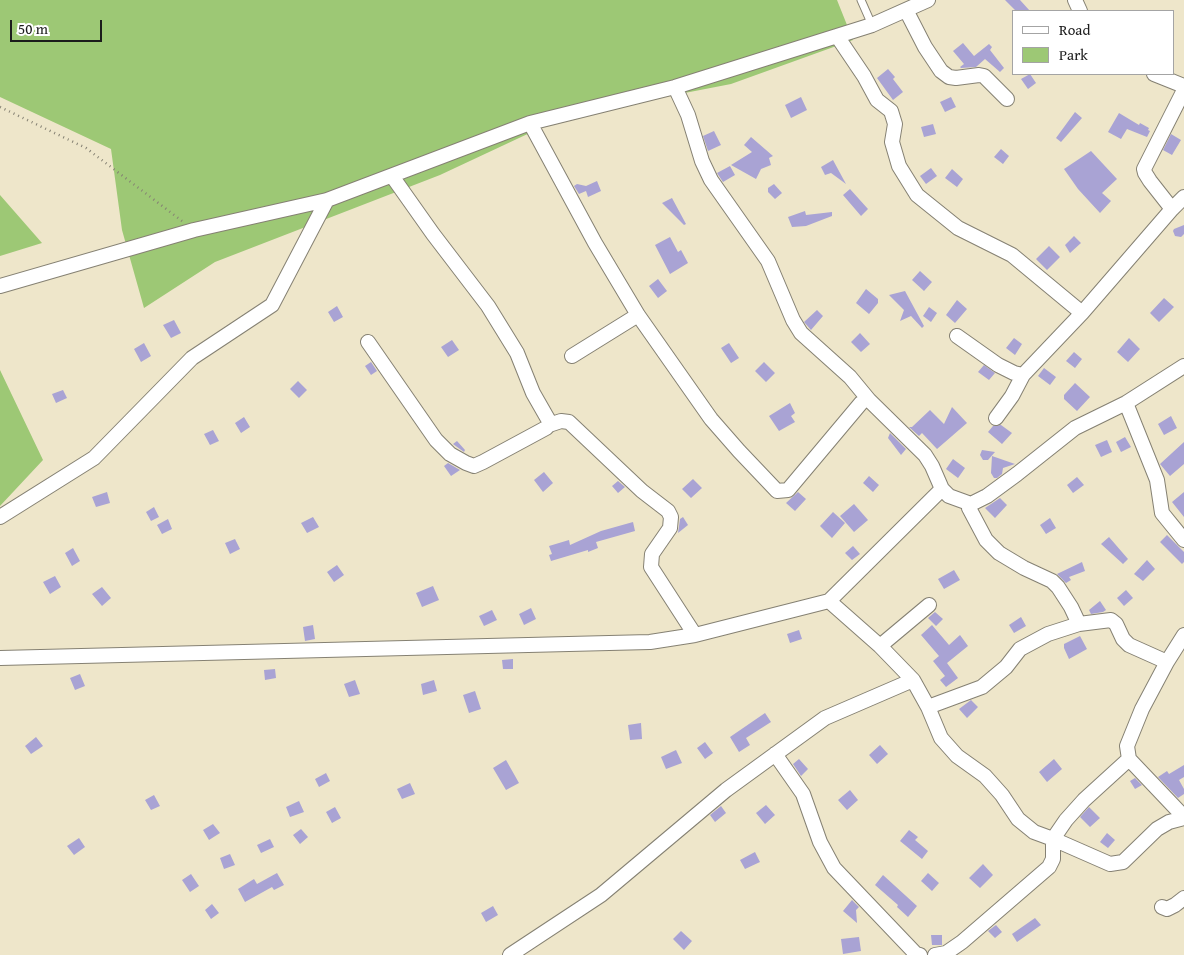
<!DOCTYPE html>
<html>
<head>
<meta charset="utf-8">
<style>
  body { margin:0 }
  #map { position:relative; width:1184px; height:955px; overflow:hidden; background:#eee6ca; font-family:"Gentium Book Plus",serif }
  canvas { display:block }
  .legend { position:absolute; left:1012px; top:10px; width:162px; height:65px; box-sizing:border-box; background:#fff; border:1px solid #a4a4a4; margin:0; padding:6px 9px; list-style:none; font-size:15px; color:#1c1c1c }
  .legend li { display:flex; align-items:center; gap:10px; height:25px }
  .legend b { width:25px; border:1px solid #a4a4a4 }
  .scale { position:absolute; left:10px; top:20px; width:92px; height:22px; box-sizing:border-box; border:2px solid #1c1c1c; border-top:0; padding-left:6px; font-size:15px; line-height:18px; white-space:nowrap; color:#1c1c1c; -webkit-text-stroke:4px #fff; paint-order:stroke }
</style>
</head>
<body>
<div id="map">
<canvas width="1184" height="955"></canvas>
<ul class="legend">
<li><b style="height:6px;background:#fff"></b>Road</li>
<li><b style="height:14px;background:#9dc875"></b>Park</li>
</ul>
<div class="scale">50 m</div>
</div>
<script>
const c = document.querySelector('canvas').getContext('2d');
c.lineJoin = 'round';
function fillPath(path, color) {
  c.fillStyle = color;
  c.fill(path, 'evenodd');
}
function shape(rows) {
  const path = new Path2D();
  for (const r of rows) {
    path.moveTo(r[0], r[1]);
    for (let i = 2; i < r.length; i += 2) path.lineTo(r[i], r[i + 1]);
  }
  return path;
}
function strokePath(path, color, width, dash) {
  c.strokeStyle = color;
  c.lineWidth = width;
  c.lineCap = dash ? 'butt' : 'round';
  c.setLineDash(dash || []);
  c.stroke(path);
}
fillPath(shape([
  [0,0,837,0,853,40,731,84,566,116,440,175,215,262,144,308,122,230,111,149,0,97],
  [0,195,42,243,0,256],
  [0,370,43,460,0,506]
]), '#9dc875');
fillPath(shape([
  [1005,0,1020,0,1030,11,1016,11],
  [963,43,974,56,989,44,992,47,990,50,1004,68,1000,72,985,59,976,67,961,68,960,67,964,64,953,51],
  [888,69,895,77,893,79,903,92,893,100,877,78],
  [1030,74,1036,83,1028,89,1021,79],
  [801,97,807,110,791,118,785,105],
  [951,97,956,107,945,112,940,102],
  [1075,112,1082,118,1061,142,1056,138],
  [1119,113,1139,125,1140,123,1149,128,1148,130,1150,131,1147,137,1127,129,1121,139,1108,132],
  [933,124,936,134,924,137,921,127],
  [714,131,721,145,708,151,703,136],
  [1171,134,1181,140,1172,155,1163,150],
  [751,137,773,156,769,158,771,165,761,169,756,179,731,165,752,152,744,145],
  [1001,149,1009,156,1003,164,994,157],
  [1091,151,1117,179,1102,193,1111,201,1100,213,1078,189,1064,169],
  [833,160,846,184,831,173,825,175,821,167],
  [730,166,735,175,723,182,717,173],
  [931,168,937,176,926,184,920,176],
  [952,169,963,179,957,187,945,178],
  [597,181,601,191,588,197,586,191,579,194,574,186,577,184,586,186],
  [774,184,782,193,775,199,768,192,768,188],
  [850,189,868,209,861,216,843,195],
  [672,198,686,224,684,225,662,203],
  [805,211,806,215,832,212,832,216,806,226,792,227,788,217],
  [1184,225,1184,234,1181,237,1175,236,1173,231,1174,229],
  [1074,236,1081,243,1070,253,1065,245],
  [670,237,678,252,681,250,688,263,670,274,655,245],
  [1049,246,1060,257,1047,270,1036,259],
  [920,271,932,282,924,291,912,280],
  [658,279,667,291,658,298,649,286],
  [866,289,878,299,878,303,869,314,856,303],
  [905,291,924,326,922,328,911,316,900,321,904,310,889,295],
  [1164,298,1174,307,1159,322,1150,313],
  [957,300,967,309,955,323,946,315],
  [337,306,343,317,334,322,328,312],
  [929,307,937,313,931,322,923,316],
  [817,310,823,316,811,330,804,322],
  [174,320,181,333,171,338,163,325],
  [860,333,870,344,861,352,851,342],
  [1014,338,1022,344,1015,355,1006,348],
  [1129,338,1140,349,1128,362,1117,352],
  [452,340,459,350,448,357,441,347],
  [144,343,151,356,141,362,134,349],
  [729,343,739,358,731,363,721,348],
  [1074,352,1082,359,1075,368,1066,361],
  [371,362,377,371,371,375,365,366],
  [764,362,775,373,766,382,755,371],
  [984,365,995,373,989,380,978,372],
  [1044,368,1056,377,1050,385,1038,376],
  [298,381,307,390,299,398,290,389],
  [1075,383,1090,397,1077,411,1064,399,1064,395],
  [63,390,67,398,56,403,52,394],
  [790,403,795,413,791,416,795,422,779,431,769,416],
  [952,407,967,423,937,449,922,433,919,436,909,427,912,427,930,410,944,424],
  [1171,416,1177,428,1164,435,1158,424],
  [244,417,250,427,241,433,235,423],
  [1001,425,1012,433,1002,444,988,432,993,426],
  [213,430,219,441,210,445,204,434],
  [890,433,906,449,901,455,888,438],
  [1125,437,1131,447,1121,452,1116,442],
  [1107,440,1112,452,1101,457,1095,445],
  [457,441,465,450,464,452,453,444],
  [1184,442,1184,464,1170,476,1160,464],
  [982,450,995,452,988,460,983,460,980,455],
  [992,456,1015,464,1003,468,1002,474,997,478,994,478,991,473],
  [953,459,965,468,958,478,946,469],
  [448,463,460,470,451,476,444,466],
  [544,472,553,483,543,492,534,480],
  [869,476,879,485,873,492,863,483],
  [1077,477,1084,485,1073,493,1067,485],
  [693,479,702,488,691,498,682,489],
  [618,481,625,487,618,493,612,486],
  [107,492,110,503,96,507,92,497],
  [798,492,806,499,795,511,786,503],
  [1184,492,1184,517,1172,502],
  [1000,498,1007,505,995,518,985,508],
  [854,504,868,520,854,532,840,516],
  [154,507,159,517,151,521,146,512],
  [833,512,845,523,832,538,820,526],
  [313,517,319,527,307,533,301,523],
  [683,517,688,525,678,533,680,519],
  [1050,518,1056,528,1046,534,1040,525],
  [168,519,172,529,162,534,157,525],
  [633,522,635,531,596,542,598,548,588,552,588,550,551,561,549,555,552,554,549,546,569,540,570,545,601,531],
  [1167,535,1184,552,1184,562,1182,564,1160,542],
  [1109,537,1128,559,1123,564,1101,544],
  [235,539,240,549,230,554,225,543],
  [853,546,860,554,852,560,845,553],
  [73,548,80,561,72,566,65,553],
  [1147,560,1155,569,1143,581,1134,574],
  [1082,562,1085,571,1069,577,1071,580,1066,583,1057,574],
  [337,565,344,575,334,582,327,572],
  [954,570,960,580,944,589,938,579],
  [55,576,61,587,50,594,43,582],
  [433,586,439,600,422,607,416,593],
  [102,587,111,598,102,606,92,594],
  [1126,590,1133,598,1124,606,1117,598],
  [1100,601,1106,610,1103,612,1091,614,1089,610],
  [531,608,536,619,524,625,519,614],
  [492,610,497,620,484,626,479,616],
  [935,612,943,619,936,626,928,618],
  [1021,617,1026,626,1014,633,1009,625],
  [313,625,315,639,305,641,303,627],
  [932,625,949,645,960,635,968,646,947,663,958,678,946,687,940,680,945,676,933,661,939,656,921,635],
  [799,630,802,639,790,643,787,634],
  [1080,636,1087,649,1069,659,1064,648,1064,644],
  [513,659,513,669,503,669,502,660],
  [275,669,276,678,265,680,264,670],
  [80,674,85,686,75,690,70,678],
  [355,680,360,694,349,697,344,684],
  [434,680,437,691,423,695,421,684],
  [475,691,481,709,469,713,463,695],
  [971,700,978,707,967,718,959,709],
  [765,713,771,722,746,738,750,745,739,752,730,737],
  [641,723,642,739,630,740,628,725],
  [36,737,43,746,31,754,25,746],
  [705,742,713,753,705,759,697,748],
  [880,745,888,754,877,764,869,755],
  [676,750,682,763,666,769,661,757],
  [799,759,808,769,801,776,793,764],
  [1054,759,1062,769,1047,782,1039,772],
  [506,760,519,783,506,790,493,768],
  [1184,765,1184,777,1179,780,1184,789,1184,794,1178,798,1158,777,1167,771,1169,774],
  [326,773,330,781,319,787,315,779],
  [1135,778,1142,785,1135,789,1130,781],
  [410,783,415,794,402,799,397,789],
  [850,790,858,800,847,810,838,800],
  [154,795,160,806,151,810,145,800],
  [299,801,304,812,290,817,286,807],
  [766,805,775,815,765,824,756,813],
  [721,806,726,813,715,822,710,815],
  [335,807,341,818,332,823,326,812],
  [1089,807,1100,818,1090,827,1080,817],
  [213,824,220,833,209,840,203,830],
  [301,829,308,837,300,844,293,835],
  [909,830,918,837,915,840,928,851,922,859,900,841],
  [1107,833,1115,840,1108,848,1100,842],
  [79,838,85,847,74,855,67,846],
  [270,839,274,847,261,853,257,845],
  [755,852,760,862,745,869,740,860],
  [230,854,235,865,224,869,220,858],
  [983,864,993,875,980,888,969,878],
  [277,873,284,885,274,890,272,887,245,902,238,889,254,879,257,884],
  [928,873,939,883,932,891,921,881],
  [191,874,199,886,190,892,182,880],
  [883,875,917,906,908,917,897,907,898,905,875,885],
  [852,900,859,907,856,910,857,923,843,911],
  [212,904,219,913,211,919,205,910],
  [493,906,498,915,486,922,481,913],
  [1035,918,1041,925,1017,942,1012,934],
  [996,925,1002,932,995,938,988,931],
  [681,931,692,941,684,950,673,939],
  [931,935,942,935,942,945,932,945],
  [859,937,861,951,843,954,841,939]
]), '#a9a3d4');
const lane = shape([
  [861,0,872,25]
]);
const street = shape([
  [1075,0,1080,11],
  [906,10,925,47,941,71,949,77,956,78,979,75,984,76,1007,99],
  [837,36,864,76,877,100,891,111,895,124,892,142,899,166,917,195,958,228,1012,255,1082,313],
  [1154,74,1184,86],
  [675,87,688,115,702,161,711,180,768,261,793,320,801,333,850,377,869,400],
  [530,123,595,243,638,315,711,419,739,451,777,491,788,490,861,403,865,400,869,400,925,455,932,466,942,489,949,496,971,504],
  [1172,209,1150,181,1145,173,1144,169,1184,90],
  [0,286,194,230,327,200,530,123,675,87,872,25,928,0],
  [957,336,998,365,1014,373,1023,375,1082,313,1172,209,1184,197],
  [368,342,436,440,450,454,466,463,474,466,483,462,546,428,549,425,549,421,533,393,517,353,488,306,433,234,392,176],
  [572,356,638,315],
  [1126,403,1157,480,1162,513,1184,540],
  [996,418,1012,396,1023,375],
  [549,425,561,421,569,422,642,491,668,511,671,517,670,528,652,554,651,567,695,635],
  [0,517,94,458,192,358,272,305,327,200],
  [1079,624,1071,607,1058,587,1052,581,1024,568,999,553,986,540,969,508,971,504,987,496,1017,474,1075,428,1126,403,1184,366],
  [1184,635,1167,662,1142,709,1127,746,1129,759,1184,817],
  [880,646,929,605],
  [0,658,650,642,695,635,829,601,942,489],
  [913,680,928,707,941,738,957,756,985,776,1002,795,1018,819,1034,832,1053,839,1110,864,1123,862,1157,829,1169,822,1184,818],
  [928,707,982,687,1006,667,1020,649,1048,634,1079,624,1111,620,1116,624,1123,639,1129,645,1167,662],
  [775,754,803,794,820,842,834,868,916,954,920,955],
  [1162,907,1167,909,1175,905,1184,898],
  [510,955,601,895,726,790,825,718,913,680,880,646,829,601],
  [935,955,946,953,962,942,1049,867,1053,859,1053,839,1066,820,1084,800,1129,759]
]);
strokePath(lane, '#858173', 9);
strokePath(street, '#858173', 16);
strokePath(shape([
  [0,107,86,148,182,221]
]), '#858173', 2.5, [1, 4]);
strokePath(lane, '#fff', 7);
strokePath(street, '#fff', 14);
</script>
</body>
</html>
